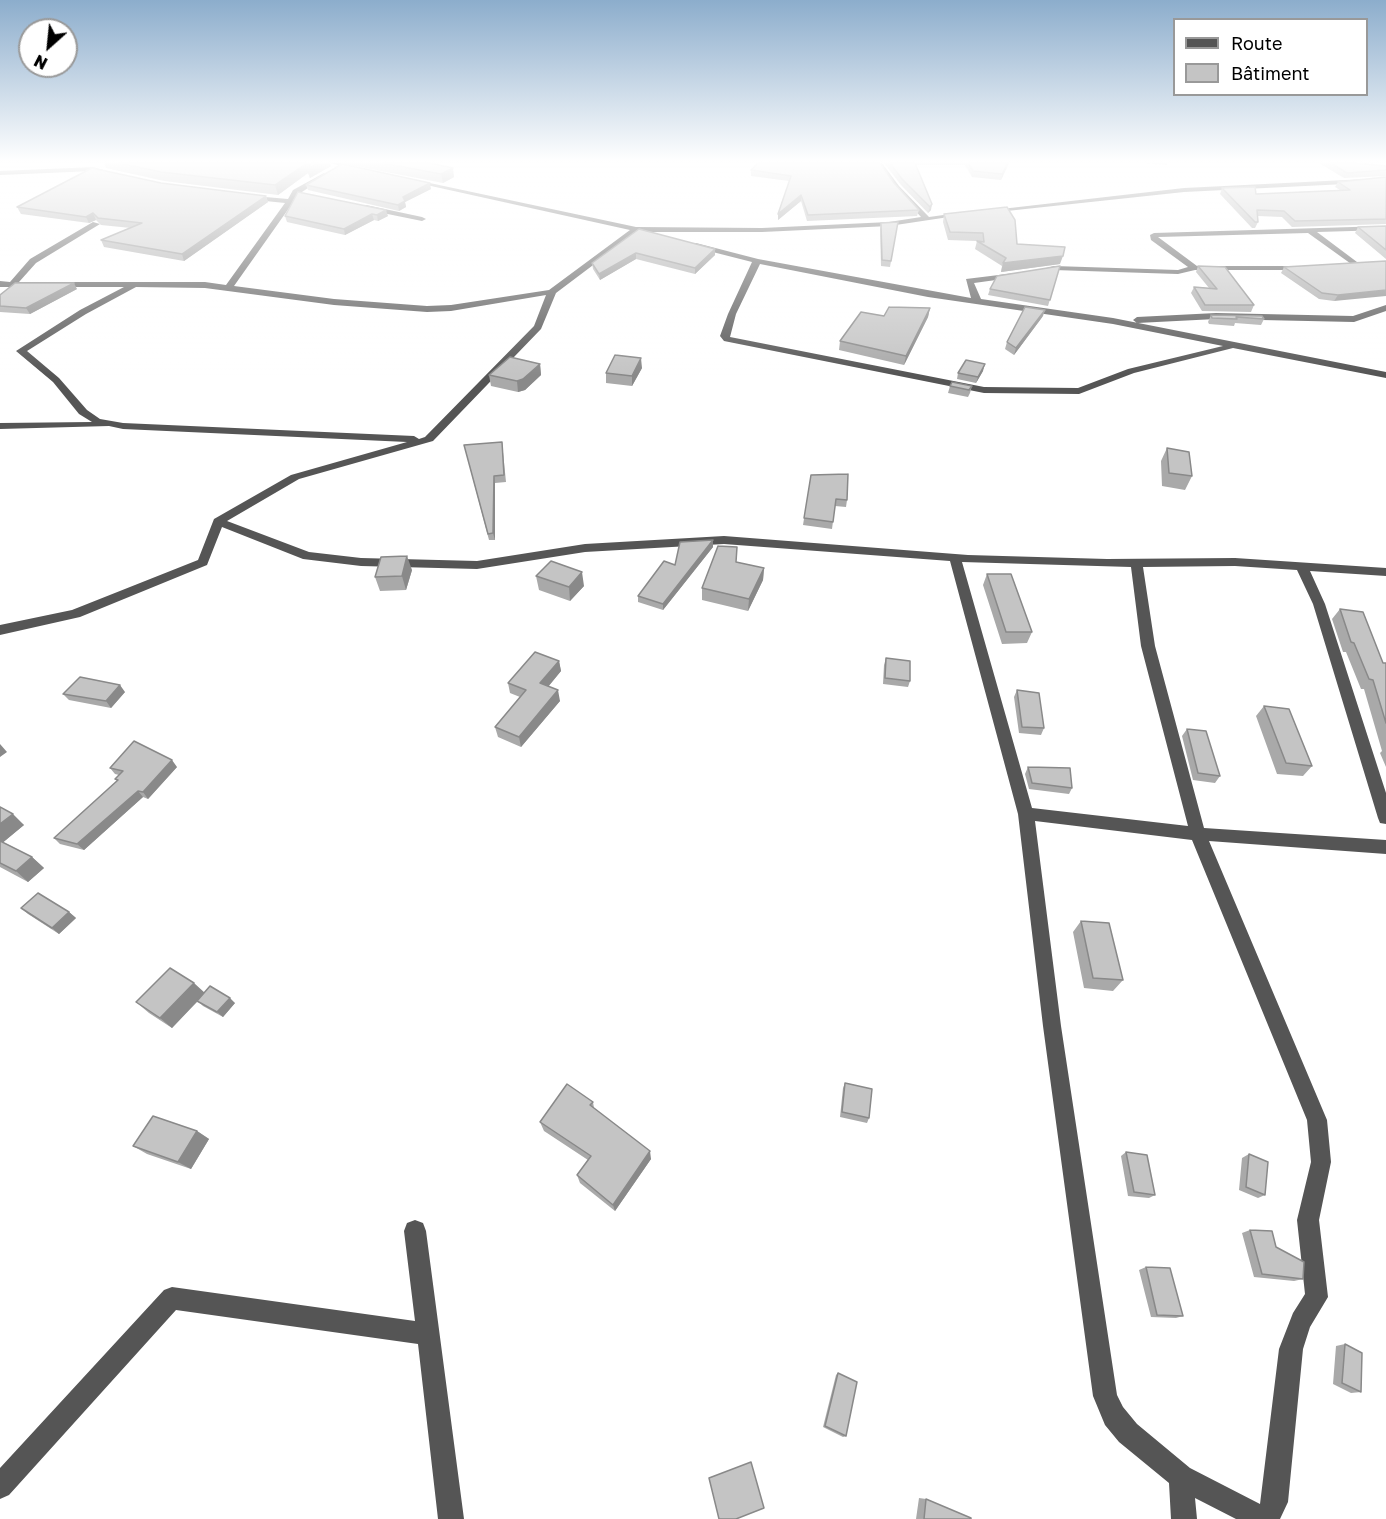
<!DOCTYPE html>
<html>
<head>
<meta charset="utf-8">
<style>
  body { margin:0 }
  #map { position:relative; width:1386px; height:1519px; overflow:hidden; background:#fff; font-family:"Golos Text",sans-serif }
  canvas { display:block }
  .legend { position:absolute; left:1173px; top:18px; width:195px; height:78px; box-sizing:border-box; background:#fff; border:2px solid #999; margin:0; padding:8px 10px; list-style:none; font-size:18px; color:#000 }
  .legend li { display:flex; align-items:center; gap:12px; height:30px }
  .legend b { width:30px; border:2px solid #999 }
  .north { position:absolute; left:18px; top:18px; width:60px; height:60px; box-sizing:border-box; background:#fff; border:2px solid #999; border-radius:50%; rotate:207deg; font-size:16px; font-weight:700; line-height:24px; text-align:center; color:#000 }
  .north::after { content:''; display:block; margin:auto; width:21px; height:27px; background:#000; clip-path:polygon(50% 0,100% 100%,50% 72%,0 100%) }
</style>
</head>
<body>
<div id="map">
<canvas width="1386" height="1519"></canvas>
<ul class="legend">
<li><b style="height:8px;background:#555"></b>Route</li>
<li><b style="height:16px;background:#c4c4c4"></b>Bâtiment</li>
</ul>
<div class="north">N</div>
</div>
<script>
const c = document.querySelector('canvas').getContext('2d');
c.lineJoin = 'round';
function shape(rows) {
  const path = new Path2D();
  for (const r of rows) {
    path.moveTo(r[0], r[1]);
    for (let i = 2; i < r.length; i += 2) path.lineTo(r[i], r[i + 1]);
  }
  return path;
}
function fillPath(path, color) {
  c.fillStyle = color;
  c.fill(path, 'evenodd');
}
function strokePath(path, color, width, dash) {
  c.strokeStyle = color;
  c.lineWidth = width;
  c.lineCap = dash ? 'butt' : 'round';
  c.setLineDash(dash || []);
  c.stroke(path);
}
fillPath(shape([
  [330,163,340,163,363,169,360,171,330,163],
  [876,163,882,163,899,186,929,217,965,212,969,214,889,226,762,232,637,232,556,293,541,329,433,441,299,479,227,521,309,552,361,558,477,561,585,544,724,536,968,555,1107,559,1235,558,1386,568,1386,576,1310,571,1325,604,1386,793,1386,824,1380,823,1378,818,1313,604,1297,570,1235,566,1143,567,1155,646,1204,828,1386,840,1386,854,1209,841,1327,1120,1331,1162,1319,1220,1328,1297,1310,1327,1303,1349,1288,1502,1280,1519,1236,1519,1195,1498,1197,1519,1171,1519,1169,1483,1119,1442,1105,1425,1093,1396,1043,1026,1018,814,950,561,724,544,585,552,477,569,361,566,303,559,222,527,207,565,80,617,0,635,0,625,72,610,198,560,214,519,291,475,407,442,123,429,109,426,0,429,0,423,92,422,79,414,53,382,16,351,80,310,124,287,0,287,0,281,10,282,30,259,93,222,100,224,36,263,19,282,205,282,226,285,285,203,246,199,243,195,288,199,293,190,324,173,326,176,299,194,234,286,334,299,427,306,451,305,549,290,630,230,413,182,411,179,636,227,762,228,889,222,921,217,895,188,876,163],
  [136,287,205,288,334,305,427,312,451,311,546,295,534,326,425,437,419,439,414,436,123,423,100,419,87,410,59,378,27,351,86,314,136,287],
  [962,562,1131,567,1141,646,1188,826,1032,808,962,562],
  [1035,821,1192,840,1307,1120,1311,1162,1297,1220,1305,1294,1293,1313,1279,1349,1260,1504,1190,1468,1137,1424,1123,1407,1117,1395,1061,1026,1035,821],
  [93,167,111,172,108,174,93,171,0,175,0,171,93,167],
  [1386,178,1386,182,1184,192,988,213,984,211,1184,188,1386,178],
  [366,205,422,217,426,219,422,221,363,209,366,205],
  [1386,226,1386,230,1317,232,1357,262,1357,266,1354,266,1308,233,1158,237,1197,266,1305,266,1306,268,1302,270,1195,270,1178,274,1054,270,1039,273,1035,271,1054,266,1178,270,1188,267,1151,240,1150,235,1154,233,1386,226],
  [696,243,758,259,971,298,966,279,1015,273,1018,273,1018,277,974,283,981,299,1113,318,1386,372,1386,378,1233,348,1134,373,1079,394,984,393,724,341,720,336,728,314,752,262,693,247,692,245,696,243],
  [760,264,928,297,1113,324,1223,346,1128,369,1078,388,984,387,730,337,736,314,760,264],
  [1386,305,1386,311,1354,322,1216,319,1137,323,1133,320,1137,317,1216,313,1353,316,1386,305],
  [415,1220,423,1223,426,1231,464,1519,438,1519,418,1344,176,1310,9,1495,0,1499,0,1468,164,1290,172,1287,415,1321,404,1231,407,1223,415,1220]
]), '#555');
fillPath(shape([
  [104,163,330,163,331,166,310,178,308,173,278,195,164,181,106,168],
  [339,163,430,163,454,177,443,183],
  [884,163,1009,163,1001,180,972,177,965,165,916,165,931,210,928,213,901,185],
  [1141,163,1168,163,1167,165],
  [1319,163,1356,163,1386,166,1386,176,1344,178],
  [751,170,894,183,919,210,917,216,807,221,801,201,778,220,789,181,751,176],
  [1386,177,1386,224,1292,227,1282,217,1258,216,1258,222,1255,228,1252,228,1220,194,1222,188,1256,194,1340,190,1335,187,1338,182],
  [161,183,266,196,268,202,184,261,104,247,101,240,131,228,101,225,96,220,89,223,21,214,17,207],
  [306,185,431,189,405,202,406,207,399,211,308,190],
  [298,192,388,216,378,221,374,220,345,235,287,222,285,216],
  [944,214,1017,244,1060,264,1001,272,1002,266,975,249,977,241,948,240,943,222],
  [898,222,890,267,881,266,880,229,881,223],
  [1386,226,1386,259,1355,233,1358,227],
  [639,229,715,255,695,274,636,259,600,280,593,269,592,263],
  [1386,261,1334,301,1319,299,1281,273,1284,267],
  [1060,266,1048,306,988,295,990,289],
  [1198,266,1254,305,1251,312,1202,311,1191,293,1194,287,1209,288,1196,272],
  [77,289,30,314,0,312,0,295],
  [930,308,928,317,904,365,839,350,840,341,884,316],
  [1211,315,1264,319,1261,325,1235,323,1234,326,1209,324,1208,322],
  [1043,316,1014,355,1005,349,1007,342],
  [540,364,541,375,525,390,518,392,491,386,489,375],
  [642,368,632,386,606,383,606,373],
  [983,371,976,383,957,379,958,373],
  [950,386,972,386,970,393,968,397,948,393],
  [502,442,506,482,495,483,495,540,489,540,464,445],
  [1167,448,1192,476,1185,490,1162,486,1161,461],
  [811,475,847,500,846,507,835,506,832,529,803,525],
  [713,540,713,547,663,610,638,602,638,596,675,565],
  [736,562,764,568,763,580,748,611,702,600,702,588],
  [412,570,406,590,380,591,375,577],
  [987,574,1032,632,1027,643,1002,644,983,585],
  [536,576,584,586,570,601,539,590],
  [1340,609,1383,663,1386,663,1386,767,1380,753,1382,751,1364,689,1361,689,1346,652,1343,652,1332,619],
  [886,658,910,681,908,687,883,684,884,665],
  [559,661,561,671,548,687,560,701,521,747,498,737,495,727,520,697,510,693,508,683],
  [1017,690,1044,728,1041,735,1019,733,1014,697],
  [125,692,111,708,69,700,63,694],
  [1264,706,1312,766,1303,776,1277,774,1256,716],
  [1187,729,1220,776,1215,783,1193,780,1182,736],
  [177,767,148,799,143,797,84,850,60,844,54,838,117,781,115,779,119,775,115,774,110,768],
  [1028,767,1072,788,1069,794,1029,789,1025,774],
  [0,807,24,825,3,842,32,857,44,868,28,882,0,867],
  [21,908,69,912,76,918,59,934,28,914],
  [1081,921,1123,980,1113,991,1084,988,1073,932],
  [204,993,235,1003,223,1017,203,1006,198,1001,172,1028,149,1013,136,1002],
  [845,1083,869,1118,867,1123,840,1117,843,1088],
  [593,1102,594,1108,651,1159,615,1211,580,1183,577,1175,588,1160,544,1131,540,1122],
  [197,1131,209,1139,191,1169,147,1154,133,1146],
  [1126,1152,1155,1195,1149,1198,1128,1196,1121,1156],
  [1249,1154,1265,1195,1258,1198,1239,1190,1242,1158],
  [1250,1230,1303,1279,1294,1281,1254,1277,1242,1233],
  [1146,1267,1183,1316,1176,1318,1151,1317,1139,1270],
  [1345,1344,1361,1392,1351,1393,1333,1384,1336,1346],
  [838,1373,846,1436,843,1437,823,1427,836,1375],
  [919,1498,926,1499,971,1519,916,1519]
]), '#a9a9a9');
fillPath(shape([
  [307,163,330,163,331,166,310,178,308,173,278,195,275,185],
  [1008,163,1009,163,1001,180,1002,174],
  [453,168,454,177,443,183,441,174],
  [430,183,431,189,405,202,406,207,399,211,398,205,403,197],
  [801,195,801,201,778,220,778,214],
  [266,196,268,202,184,261,182,254],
  [932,204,931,210,928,213,930,207],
  [386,210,388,216,378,221,377,215],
  [93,213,96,220,89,223,86,217],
  [372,214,374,220,345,235,344,229],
  [715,249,715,255,695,274,695,268],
  [636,253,636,259,600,280,599,274],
  [1063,256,1060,264,1001,272,1003,263],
  [74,283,77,289,30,314,26,308],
  [1386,290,1386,296,1334,301,1338,295],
  [930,308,928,317,904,365,906,356],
  [1045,310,1043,316,1014,355,1016,348],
  [641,358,642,368,632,386,632,376],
  [540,364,541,375,525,390,518,392,517,381],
  [985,364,983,371,976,383,978,377],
  [494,476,495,483,495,540,493,533],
  [713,540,713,547,663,610,663,604],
  [407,556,412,570,406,590,402,576],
  [764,568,763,580,748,611,749,599],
  [582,572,584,586,570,601,569,587],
  [559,661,561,671,542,694,540,683],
  [120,685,125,692,111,708,106,701],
  [558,690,560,701,521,747,519,737],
  [0,744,7,752,0,757],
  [172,760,177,767,148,799,143,792],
  [138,791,143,797,84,850,77,844],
  [13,814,24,825,0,845,0,824],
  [32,857,44,868,28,882,16,871],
  [69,912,76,918,59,934,52,928],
  [194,983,205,993,172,1028,160,1018],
  [230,998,235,1003,223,1017,217,1012],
  [197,1131,209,1139,191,1169,178,1162],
  [650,1151,651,1159,615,1211,613,1205]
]), '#898989');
const building = shape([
  [119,163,307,163,275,185,161,172,119,163],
  [311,163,319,163,307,169,311,163],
  [382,163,430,163,453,168,441,174,382,163],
  [758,163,880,163,894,183,919,210,808,215,801,195,778,214,791,176,751,170,758,163],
  [890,163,915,163,932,204,930,207,902,179,890,163],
  [968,163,1008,163,1002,174,973,171,968,163],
  [1331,163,1356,163,1386,166,1386,170,1347,173,1331,163],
  [342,164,430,183,403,197,405,201,398,205,306,185,342,164],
  [92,168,161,183,266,196,182,254,101,240,142,223,98,218,93,213,86,217,17,207,92,168],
  [1386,177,1386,219,1295,221,1284,211,1257,210,1258,222,1255,222,1222,188,1255,187,1256,194,1350,190,1338,182,1386,177],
  [298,192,386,210,377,215,372,214,344,229,285,216,298,192],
  [1007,207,1015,220,1017,244,1065,247,1063,256,1003,263,1006,258,977,241,984,242,983,233,950,232,944,214,1007,207],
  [898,222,891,261,882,260,881,223,898,222],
  [1386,226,1386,250,1358,227,1386,226],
  [639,229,715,249,695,268,636,253,599,274,592,263,639,229],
  [1386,261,1386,290,1338,295,1322,293,1284,267,1386,261],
  [1060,266,1050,300,990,289,997,276,1060,266],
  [1198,266,1225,267,1254,305,1205,305,1194,287,1217,289,1198,266],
  [15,283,74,283,26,308,0,306,0,295,15,283],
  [889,307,930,308,906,356,840,341,861,312,884,316,889,307],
  [1025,307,1045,310,1016,348,1007,342,1025,307],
  [1211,315,1262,316,1264,319,1236,317,1237,319,1212,318,1211,315],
  [615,355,641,358,632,376,606,373,615,355],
  [510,357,540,364,523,379,517,381,489,375,510,357],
  [966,360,985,364,978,377,958,373,966,360],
  [952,382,972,386,969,390,950,386,952,382],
  [502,442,504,475,494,476,493,533,488,534,464,445,502,442],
  [1167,448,1189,452,1192,476,1169,473,1167,448],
  [848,474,847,500,836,499,833,522,804,518,811,475,848,474],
  [713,540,663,604,638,596,664,561,675,565,680,542,713,540],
  [718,546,737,547,736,562,764,568,749,599,702,588,718,546],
  [407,556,402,576,375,577,381,557,407,556],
  [551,561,582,572,569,587,536,576,551,561],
  [987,574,1011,574,1032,632,1006,632,987,574],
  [1340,609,1363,612,1383,663,1386,663,1386,723,1373,680,1369,679,1354,643,1351,642,1340,609],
  [535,652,559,661,540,683,558,690,519,737,495,727,526,690,508,683,535,652],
  [886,658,910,661,910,681,885,678,886,658],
  [80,677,120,685,106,701,63,694,80,677],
  [1017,690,1039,693,1044,728,1022,727,1017,690],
  [1264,706,1289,709,1312,766,1286,763,1264,706],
  [1187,729,1206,731,1220,776,1198,773,1187,729],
  [134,741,172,760,143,792,138,791,77,844,54,838,118,780,115,779,123,771,110,768,134,741],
  [1028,767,1070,768,1072,788,1032,783,1028,767],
  [0,807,13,814,0,824,0,807],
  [0,841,32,857,16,871,0,863,0,841],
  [38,893,69,912,52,928,21,908,38,893],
  [1081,921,1109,923,1123,980,1093,978,1081,921],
  [170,968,194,983,160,1018,136,1002,170,968],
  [210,986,230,998,217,1012,197,1001,210,986],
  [845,1083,872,1089,869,1118,842,1112,845,1083],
  [567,1084,593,1102,590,1105,650,1151,613,1205,577,1175,591,1156,540,1122,567,1084],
  [153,1116,197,1131,178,1162,133,1146,153,1116],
  [1126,1152,1147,1155,1155,1195,1134,1192,1126,1152],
  [1249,1154,1268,1162,1265,1195,1246,1187,1249,1154],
  [1250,1230,1272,1231,1276,1247,1304,1262,1303,1279,1262,1274,1250,1230],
  [1146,1267,1170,1268,1183,1316,1157,1315,1146,1267],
  [1345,1344,1362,1353,1361,1392,1342,1383,1345,1344],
  [838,1373,857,1382,846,1436,825,1426,838,1373],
  [751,1462,764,1508,736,1519,719,1519,709,1478,751,1462],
  [926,1499,971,1518,971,1519,924,1519,926,1499]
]);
fillPath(building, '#c4c4c4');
strokePath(building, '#898989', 1.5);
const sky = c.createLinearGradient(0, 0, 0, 375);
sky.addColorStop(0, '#8cadcc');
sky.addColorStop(0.43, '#fff');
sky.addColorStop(1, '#ffffff00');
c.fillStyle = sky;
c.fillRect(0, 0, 1386, 375);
</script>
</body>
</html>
